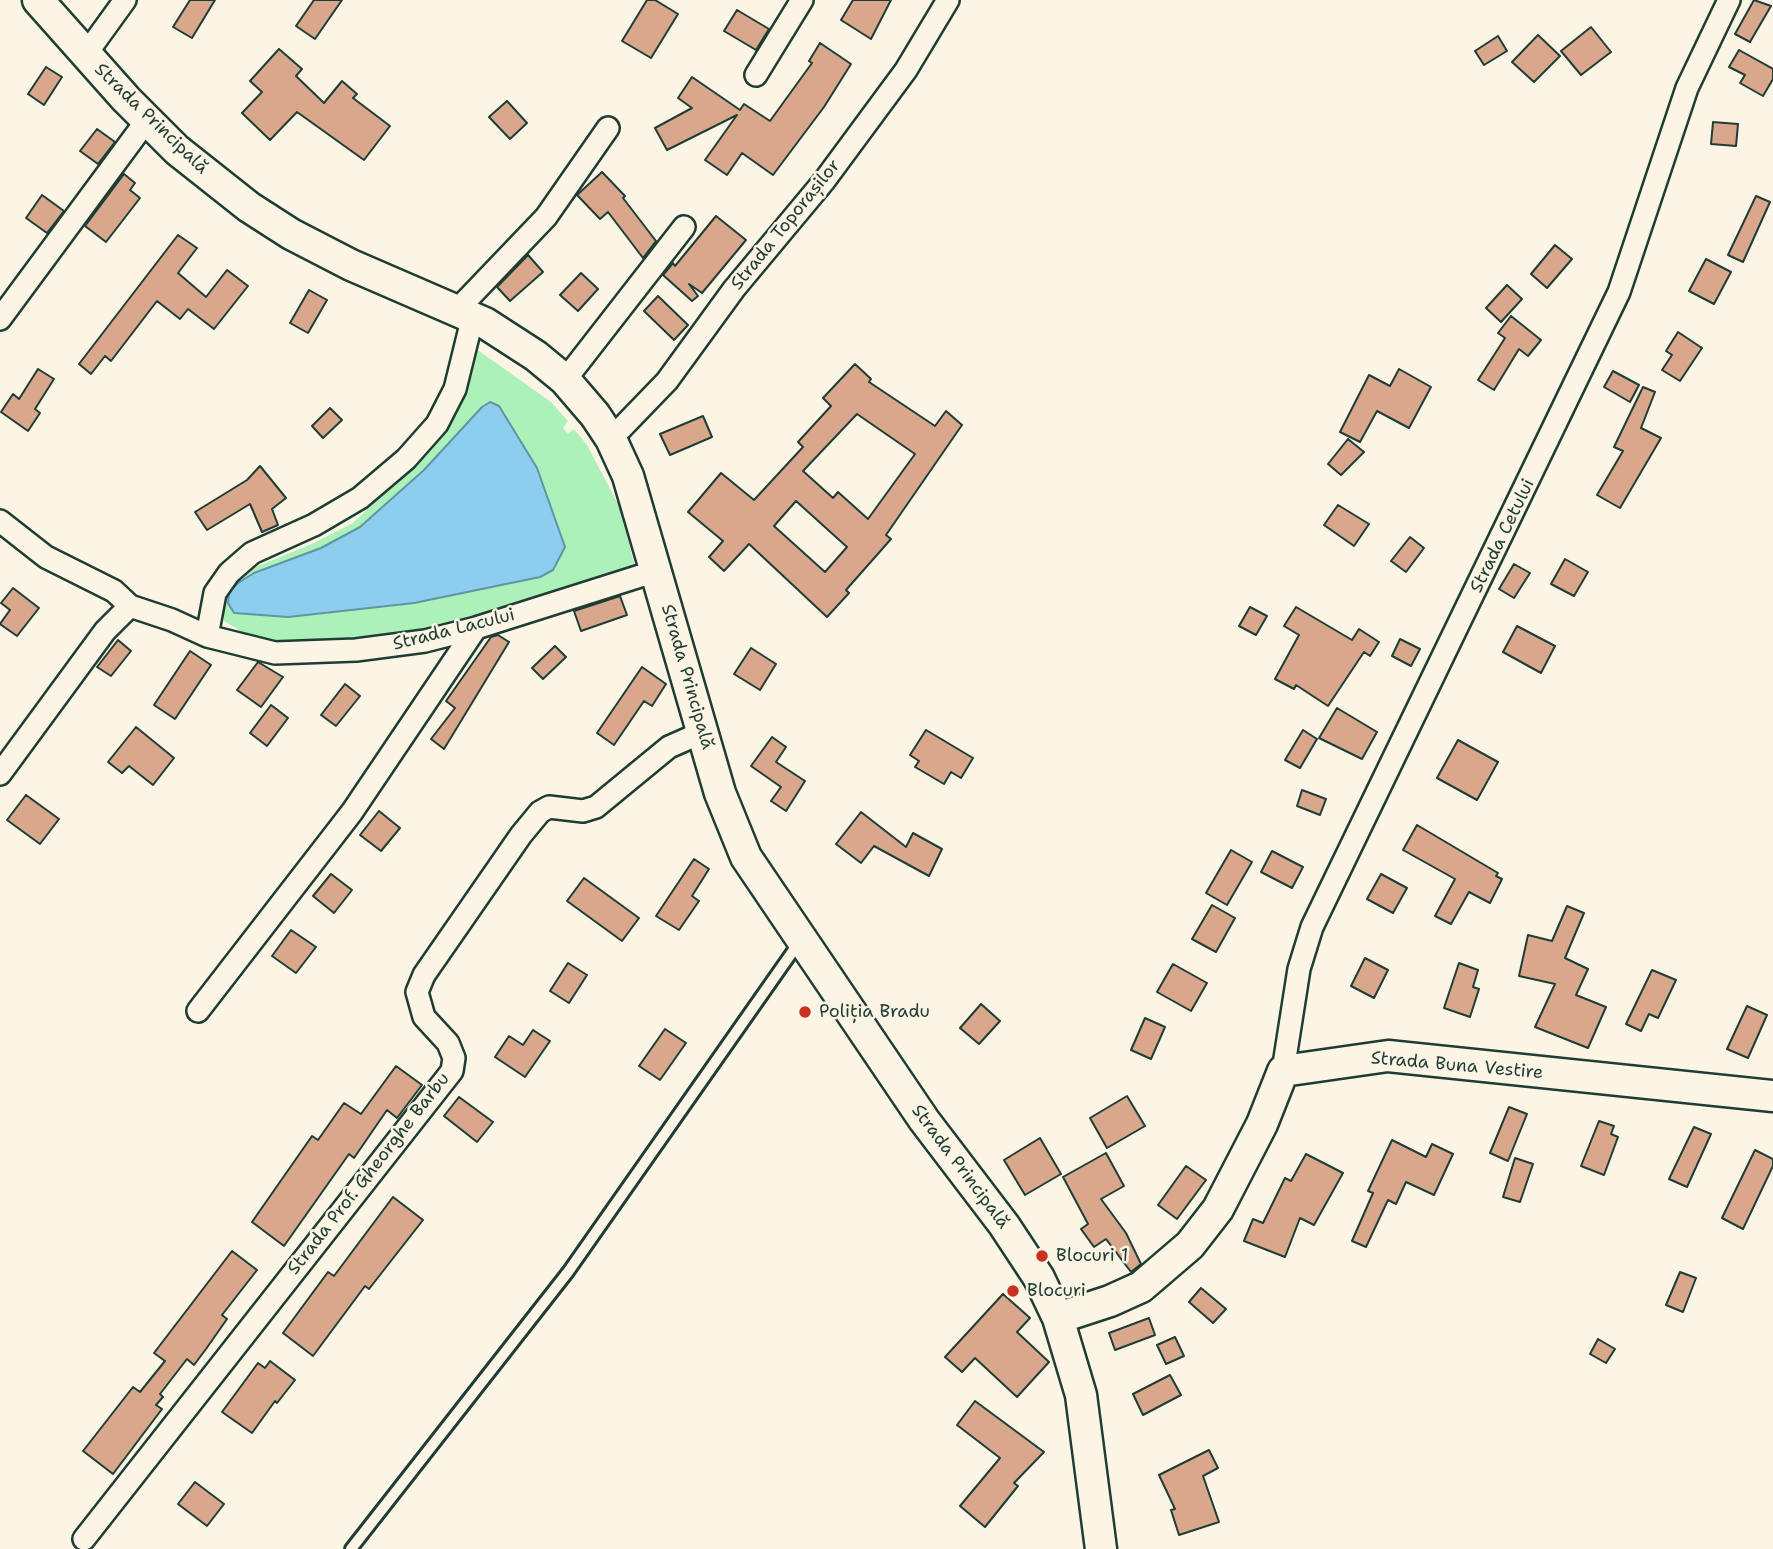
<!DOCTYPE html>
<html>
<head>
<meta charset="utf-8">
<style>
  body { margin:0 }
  canvas { display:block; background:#fcf5e5 }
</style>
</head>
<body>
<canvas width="1773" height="1549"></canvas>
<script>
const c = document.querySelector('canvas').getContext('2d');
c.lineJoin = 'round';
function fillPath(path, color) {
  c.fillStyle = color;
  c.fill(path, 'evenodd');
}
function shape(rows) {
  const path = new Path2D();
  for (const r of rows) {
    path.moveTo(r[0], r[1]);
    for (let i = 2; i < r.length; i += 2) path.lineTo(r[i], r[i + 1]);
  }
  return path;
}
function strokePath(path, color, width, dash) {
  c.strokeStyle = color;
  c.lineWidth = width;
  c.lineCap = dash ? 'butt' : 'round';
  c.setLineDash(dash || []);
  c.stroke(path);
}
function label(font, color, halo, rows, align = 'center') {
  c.font = font + ' "Shantell Sans",sans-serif';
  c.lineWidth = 5;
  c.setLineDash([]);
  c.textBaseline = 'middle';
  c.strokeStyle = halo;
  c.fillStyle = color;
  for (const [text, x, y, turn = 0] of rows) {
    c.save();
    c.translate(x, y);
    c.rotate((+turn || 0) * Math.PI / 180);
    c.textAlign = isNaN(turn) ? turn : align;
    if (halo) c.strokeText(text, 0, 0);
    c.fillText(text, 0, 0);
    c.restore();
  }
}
fillPath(shape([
  [472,346,551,402,568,421,563,428,568,434,574,429,587,445,619,506,635,567,625,573,455,624,390,636,299,645,249,636,224,621,221,600,239,574,314,543,353,523,424,455,444,424]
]), '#acf0ba');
const water = shape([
  [490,402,499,406,537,468,565,547,553,570,540,577,414,603,288,617,234,613,228,603,229,592,238,583,254,573,321,548,360,527,424,470,482,407,490,402]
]);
fillPath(water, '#8dceee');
strokePath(water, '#6194a4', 2);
const building = shape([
  [190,0,215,0,192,38,173,27,190,0],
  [314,0,342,0,315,39,296,26,314,0],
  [647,0,655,0,678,14,651,58,622,41,647,0],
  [853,0,891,0,871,39,841,20,853,0],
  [1754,0,1771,6,1750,42,1735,34,1754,0],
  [737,10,769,29,756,50,724,31,737,10],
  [1591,27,1611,52,1581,75,1561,51,1591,27],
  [1538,35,1560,56,1534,82,1512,62,1538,35],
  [1498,36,1507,51,1484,65,1475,51,1498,36],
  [820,43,851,64,824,107,773,175,742,153,727,175,705,160,737,115,667,150,655,128,692,108,678,98,692,77,740,110,744,104,770,121,812,63,809,61,820,43],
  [279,49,302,69,296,76,324,103,342,81,357,94,353,98,390,126,364,160,297,112,270,140,242,113,262,92,250,81,279,49],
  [1739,50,1773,69,1773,79,1763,96,1740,83,1745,75,1729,67,1739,50],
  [46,67,62,77,44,105,28,94,46,67],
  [507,101,527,123,510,139,489,117,507,101],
  [1713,122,1738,124,1736,146,1711,144,1713,122],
  [97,129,115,142,98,164,80,151,97,129],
  [602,172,625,196,623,198,656,241,643,258,608,212,600,219,577,195,602,172],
  [124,174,135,183,130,190,140,198,106,242,85,226,124,174],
  [42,195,64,211,47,233,26,218,42,195],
  [1756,196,1770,202,1743,262,1728,255,1756,196],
  [716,216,746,240,702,293,689,284,698,296,692,301,663,275,673,263,675,266,716,216],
  [178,235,197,248,178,273,206,297,227,270,248,286,214,329,188,309,180,319,157,301,111,361,105,356,91,374,79,364,178,235],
  [1555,245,1572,259,1547,288,1531,274,1555,245],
  [528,255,543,272,510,301,497,287,528,255],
  [1706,259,1731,272,1714,304,1689,291,1706,259],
  [581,273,598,289,578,311,560,295,581,273],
  [1507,285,1522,299,1501,322,1486,308,1507,285],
  [309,290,327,300,308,333,290,323,309,290],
  [658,296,688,325,674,340,644,311,658,296],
  [1511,316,1541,340,1528,356,1519,349,1494,390,1478,380,1505,338,1498,333,1511,316],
  [1678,332,1702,348,1680,381,1662,370,1672,355,1666,351,1678,332],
  [855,364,871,379,869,382,935,426,946,411,962,425,886,535,891,539,846,590,849,593,827,617,749,544,724,571,709,557,723,541,688,512,721,473,754,500,803,447,798,442,831,406,823,398,855,364],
  [857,414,915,454,868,519,838,492,833,498,803,471,857,414],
  [796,501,847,547,825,572,774,526,796,501],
  [38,369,54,379,35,409,40,413,28,431,1,412,13,394,19,399,38,369],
  [1399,369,1431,387,1409,428,1377,411,1360,442,1340,432,1369,375,1390,386,1399,369],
  [1613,371,1639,385,1630,402,1604,387,1613,371],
  [1643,387,1655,392,1641,428,1661,438,1620,508,1597,495,1623,451,1614,447,1643,387],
  [330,408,342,420,323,438,312,426,330,408],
  [703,416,712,437,670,455,660,434,703,416],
  [1348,439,1364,452,1341,475,1328,464,1348,439],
  [260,466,286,498,272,509,278,525,262,532,250,504,207,530,195,512,247,480,260,466],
  [1338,505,1369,524,1354,546,1324,525,1338,505],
  [1410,537,1424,548,1406,572,1391,561,1410,537],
  [1565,559,1588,572,1574,596,1551,584,1565,559],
  [1514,564,1530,573,1514,598,1499,589,1514,564],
  [13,588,39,608,17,636,0,624,10,610,1,603,13,588],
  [620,596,627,615,581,631,574,611,620,596],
  [1250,607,1267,616,1256,635,1239,626,1250,607],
  [1296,607,1352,640,1359,629,1379,642,1370,656,1364,652,1328,706,1296,685,1294,689,1275,679,1299,635,1284,626,1296,607],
  [1517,626,1555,646,1541,673,1503,652,1517,626],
  [498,635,509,642,444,749,431,739,455,708,446,701,491,637,498,635],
  [1400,639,1420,649,1411,666,1392,656,1400,639],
  [118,640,131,651,111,676,97,667,118,640],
  [555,646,566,657,543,679,532,668,555,646],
  [751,648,776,664,760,690,734,674,751,648],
  [190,651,211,665,175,719,154,705,190,651],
  [258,662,283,677,261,707,237,690,258,662],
  [642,667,666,684,652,706,644,701,614,745,597,733,642,667],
  [345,684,360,696,336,726,321,715,345,684],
  [271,705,288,718,267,746,250,733,271,705],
  [1337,708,1377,732,1362,759,1319,738,1337,708],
  [136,727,174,758,153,785,129,766,122,773,108,762,136,727],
  [926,730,973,758,961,778,951,772,944,784,915,767,919,761,910,755,926,730],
  [1303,730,1317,739,1300,768,1285,760,1303,730],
  [772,737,786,747,776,762,805,781,786,811,771,801,781,787,751,766,772,737],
  [1458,740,1498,762,1477,800,1437,778,1458,740],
  [1302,790,1326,799,1320,815,1297,806,1302,790],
  [26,795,59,819,40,844,7,820,26,795],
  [379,811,400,828,381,851,360,835,379,811],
  [861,812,906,847,913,833,942,849,929,876,874,846,861,863,836,844,861,812],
  [1417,825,1498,873,1496,876,1502,879,1490,903,1469,892,1451,924,1435,916,1455,879,1403,850,1417,825],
  [1231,850,1252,862,1227,905,1206,893,1231,850],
  [1272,851,1303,867,1292,888,1261,872,1272,851],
  [694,859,709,869,692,896,699,901,679,930,656,916,694,859],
  [331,874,352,890,334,913,313,896,331,874],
  [1381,874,1407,888,1393,913,1367,899,1381,874],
  [584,878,639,918,622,941,567,901,584,878],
  [1212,905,1235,918,1216,952,1192,939,1212,905],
  [1567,906,1584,913,1565,958,1588,969,1576,995,1606,1007,1588,1048,1535,1027,1555,984,1519,976,1528,935,1552,941,1567,906],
  [291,930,316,947,296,973,272,956,291,930],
  [1365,958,1388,970,1374,998,1351,986,1365,958],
  [568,963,587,975,569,1003,550,991,568,963],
  [1459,963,1478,970,1473,987,1479,989,1470,1017,1444,1008,1459,963],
  [1173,964,1207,983,1191,1011,1157,992,1173,964],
  [1652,970,1676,980,1658,1018,1649,1014,1641,1031,1626,1024,1652,970],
  [981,1004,1000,1021,979,1044,960,1028,981,1004],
  [1747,1006,1767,1015,1748,1058,1727,1049,1747,1006],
  [1145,1018,1165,1027,1151,1059,1131,1050,1145,1018],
  [665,1029,686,1043,660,1080,639,1066,665,1029],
  [533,1030,550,1041,525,1077,495,1057,509,1036,523,1045,533,1030],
  [396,1066,422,1085,397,1118,387,1110,354,1158,349,1154,284,1246,252,1222,312,1136,318,1140,344,1103,361,1114,396,1066],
  [1127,1096,1145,1126,1107,1148,1090,1118,1127,1096],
  [459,1097,493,1122,477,1142,444,1116,459,1097],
  [1509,1107,1527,1114,1508,1161,1490,1153,1509,1107],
  [1599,1121,1614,1126,1611,1134,1618,1137,1604,1175,1581,1166,1599,1121],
  [1694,1127,1711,1134,1687,1187,1669,1179,1694,1127],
  [1040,1138,1061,1174,1025,1195,1004,1160,1040,1138],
  [1392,1140,1426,1157,1432,1144,1453,1154,1434,1195,1406,1182,1396,1204,1388,1200,1366,1247,1352,1241,1373,1193,1368,1191,1392,1140],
  [1755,1150,1773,1159,1773,1166,1743,1229,1722,1218,1755,1150],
  [1106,1153,1124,1186,1101,1199,1126,1233,1141,1264,1131,1272,1106,1239,1094,1247,1081,1229,1088,1224,1063,1177,1106,1153],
  [1306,1154,1343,1173,1314,1225,1300,1218,1285,1257,1244,1241,1253,1219,1263,1223,1285,1178,1291,1181,1306,1154],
  [1515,1158,1533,1164,1520,1202,1503,1197,1515,1158],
  [1186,1166,1206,1180,1177,1219,1158,1205,1186,1166],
  [393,1197,423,1220,369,1289,365,1286,313,1356,283,1333,328,1272,334,1276,393,1197],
  [232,1251,257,1270,222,1315,227,1319,206,1349,194,1365,187,1359,160,1394,163,1397,156,1405,162,1409,113,1474,83,1451,133,1387,140,1392,165,1361,154,1353,232,1251],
  [1680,1272,1696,1278,1683,1312,1666,1305,1680,1272],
  [1201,1288,1226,1309,1213,1323,1189,1302,1201,1288],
  [1003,1294,1030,1318,1017,1332,1049,1362,1017,1397,975,1358,962,1372,945,1357,1003,1294],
  [1149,1318,1155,1335,1115,1350,1109,1333,1149,1318],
  [1175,1337,1184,1356,1166,1364,1157,1345,1175,1337],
  [1598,1339,1615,1349,1606,1363,1590,1354,1598,1339],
  [270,1361,295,1380,277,1403,275,1401,252,1433,222,1412,258,1363,265,1368,270,1361],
  [1170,1375,1181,1395,1143,1415,1133,1394,1170,1375],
  [975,1401,1044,1452,1014,1483,1018,1486,985,1527,960,1506,1000,1458,957,1425,975,1401],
  [1209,1450,1218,1468,1203,1476,1219,1522,1179,1535,1171,1510,1175,1509,1159,1475,1209,1450],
  [195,1482,224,1504,207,1526,178,1504,195,1482]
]);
fillPath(building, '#d9a88c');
strokePath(building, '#1f3d34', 2);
const lane = shape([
  [351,1549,568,1272,800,941]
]);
const street = shape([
  [86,54,125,0],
  [756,75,802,0],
  [458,309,546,217,608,128],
  [0,319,147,120],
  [565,380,684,227],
  [611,439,667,381,734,289,824,181,906,70,948,0],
  [0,521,46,557,114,591,130,606],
  [207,636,215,593,229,573,252,553,314,525,360,498,406,459,437,424,455,389,473,316],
  [0,774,105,631,130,606,172,620,207,636,275,653,356,650,425,641,476,628,656,571],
  [198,1011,352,812,476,628],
  [1283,1071,1299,969,1312,927,1619,292,1687,88,1729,0],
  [84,1539,452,1071,454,1058,448,1043,424,1017,417,992,424,975,521,835,540,812,549,807,583,811,596,807,669,747,703,732]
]);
const secondary = shape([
  [38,0,126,99,177,150,249,207,291,234,351,265,485,323,536,356,565,380,595,415,611,439,628,476,720,793,746,857,924,1120,1004,1225,1039,1278,1058,1318,1081,1395,1101,1549],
  [1058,1318,1110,1301,1141,1287,1190,1245,1218,1209,1262,1124,1283,1071,1388,1056,1773,1096]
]);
strokePath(lane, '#1f3d34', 16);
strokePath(street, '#1f3d34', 26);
strokePath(secondary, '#1f3d34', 35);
strokePath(lane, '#fcf5e5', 10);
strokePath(street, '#fcf5e5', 21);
strokePath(secondary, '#fcf5e5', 30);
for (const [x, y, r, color] of [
  [805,1012,7,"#c8321e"],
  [1042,1256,7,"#c8321e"],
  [1013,1291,7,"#c8321e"]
]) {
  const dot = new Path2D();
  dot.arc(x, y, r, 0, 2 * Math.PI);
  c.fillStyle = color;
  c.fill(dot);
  strokePath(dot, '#fcf5e5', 2.5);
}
label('18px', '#1f3d34', '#fcf5e5', [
  ["Strada Principală",151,119,44],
  ["Strada Toporașilor",786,225,-51],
  ["Strada Cetului",1503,536,-64],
  ["Strada Lacului",454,630,-14],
  ["Strada Principală",687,677,74],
  ["Strada Buna Vestire",1457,1066,5],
  ["Strada Principală",960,1167,53],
  ["Strada Prof. Gheorghe Barbu",369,1174,-52]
]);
label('18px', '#1f3d34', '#fcf5e5', [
  ["Poliția Bradu",819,1012],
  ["Blocuri 1",1056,1256],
  ["Blocuri",1027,1291]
], 'left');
</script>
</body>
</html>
